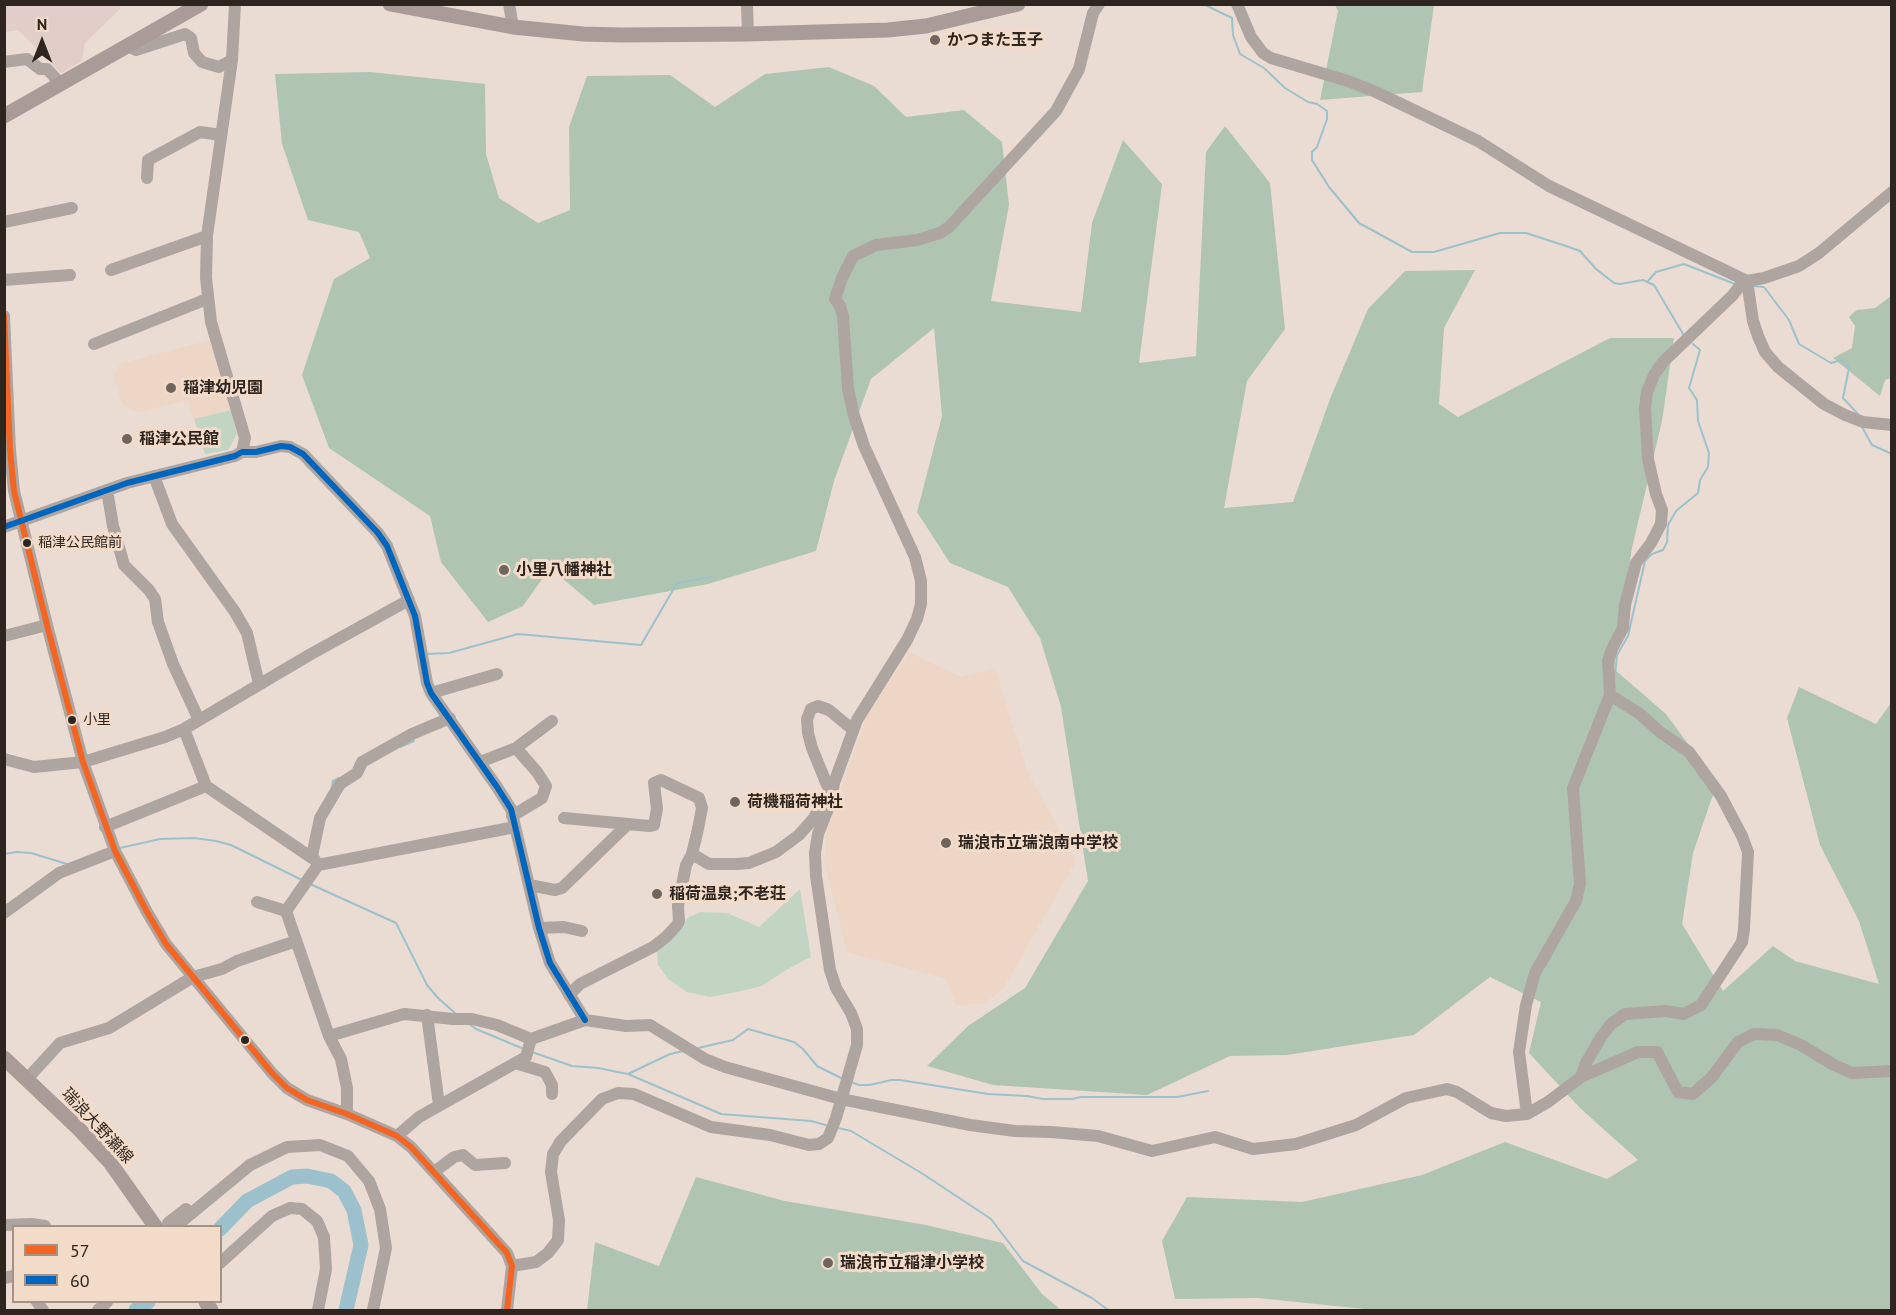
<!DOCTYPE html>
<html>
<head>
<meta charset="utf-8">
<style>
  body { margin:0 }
  #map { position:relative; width:1896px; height:1315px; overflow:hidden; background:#eadcd3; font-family:"PT Sans",sans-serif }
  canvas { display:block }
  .frame { position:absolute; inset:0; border:6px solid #2e251f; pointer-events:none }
  .legend { position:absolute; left:12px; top:1225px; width:210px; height:78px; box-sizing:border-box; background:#f3dbca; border:2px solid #a49286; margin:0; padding:8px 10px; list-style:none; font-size:18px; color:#2e251f }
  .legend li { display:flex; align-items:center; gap:12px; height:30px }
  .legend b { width:30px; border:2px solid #a49286 }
  .north { position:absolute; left:12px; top:12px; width:60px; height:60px; -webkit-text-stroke:4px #f3dbca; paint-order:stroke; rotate:0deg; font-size:16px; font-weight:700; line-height:24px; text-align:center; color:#2e251f }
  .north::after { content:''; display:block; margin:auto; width:21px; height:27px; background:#2e251f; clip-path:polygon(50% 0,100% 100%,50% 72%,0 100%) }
</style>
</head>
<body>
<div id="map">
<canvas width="1896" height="1315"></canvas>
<div class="frame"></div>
<ul class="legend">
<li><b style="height:8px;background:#f26522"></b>57</li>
<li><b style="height:8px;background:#0065bd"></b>60</li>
</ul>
<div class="north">N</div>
</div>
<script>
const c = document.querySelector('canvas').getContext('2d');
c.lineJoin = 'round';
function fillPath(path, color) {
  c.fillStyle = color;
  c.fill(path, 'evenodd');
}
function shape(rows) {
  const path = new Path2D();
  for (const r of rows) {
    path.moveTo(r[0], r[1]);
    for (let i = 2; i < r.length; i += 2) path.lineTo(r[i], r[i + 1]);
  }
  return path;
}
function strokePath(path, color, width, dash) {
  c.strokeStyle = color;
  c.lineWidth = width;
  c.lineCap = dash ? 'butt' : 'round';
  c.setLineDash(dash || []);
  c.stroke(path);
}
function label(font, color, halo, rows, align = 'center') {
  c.font = font + ' "PT Sans","Noto Sans JP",sans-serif';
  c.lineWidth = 6;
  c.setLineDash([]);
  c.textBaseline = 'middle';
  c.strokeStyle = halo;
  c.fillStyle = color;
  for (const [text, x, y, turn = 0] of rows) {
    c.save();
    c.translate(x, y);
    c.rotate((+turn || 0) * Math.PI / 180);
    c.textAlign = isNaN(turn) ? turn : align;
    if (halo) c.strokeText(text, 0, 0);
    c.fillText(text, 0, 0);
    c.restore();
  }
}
fillPath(shape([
  [4,5,5,4,120,5,120,9,85,43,82,61,61,73,18,30,5,32]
]), '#e2cec8');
fillPath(shape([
  [213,339,231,410,194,419,187,400,138,413,122,404,114,377,120,364],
  [909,652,961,677,995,668,1027,771,1076,861,1003,989,984,1004,956,1005,946,979,847,952,824,860,827,827,867,715]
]), '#edd6c6');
fillPath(shape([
  [231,410,237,434,228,450,205,454,194,419],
  [800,889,811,957,786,970,762,986,737,992,710,997,687,992,668,979,658,965,657,949,670,939,689,917,701,912,727,913,759,927]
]), '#c2d5c3');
fillPath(shape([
  [1335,5,1434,5,1422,92,1320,100,1338,11],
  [829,67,874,86,906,117,964,110,1002,142,1009,205,991,301,1081,312,1092,223,1123,140,1162,184,1139,363,1196,356,1206,152,1225,126,1270,183,1285,329,1247,381,1224,508,1293,502,1330,399,1368,309,1405,271,1475,270,1444,328,1439,404,1458,417,1610,338,1674,338,1662,421,1632,548,1614,669,1666,714,1717,783,1693,853,1682,924,1723,991,1773,946,1795,961,1879,984,1859,921,1820,845,1787,718,1799,687,1876,724,1891,703,1891,1310,1374,1310,1258,1298,1175,1299,1162,1241,1187,1197,1302,1202,1422,1175,1505,1142,1607,1179,1638,1160,1581,1109,1529,1053,1541,1002,1490,977,1414,1035,1287,1055,1230,1056,1147,1095,993,1085,927,1066,968,1026,1025,988,1088,881,1061,707,1040,638,1008,587,950,563,917,512,942,416,934,328,871,379,834,481,816,551,708,584,594,605,550,568,523,606,488,622,441,562,430,516,329,448,302,375,334,279,370,258,359,232,308,220,282,144,275,74,370,72,485,84,486,154,499,198,538,223,570,210,569,127,587,76,670,75,715,107,765,74],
  [1891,296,1891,378,1885,380,1880,396,1833,358,1852,348,1855,326,1849,317,1857,310,1875,308],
  [696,1177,785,1201,926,1225,1003,1243,1042,1294,1061,1310,587,1310,595,1242,659,1266]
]), '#afc5b2');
strokePath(shape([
  [1203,4,1232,18,1233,35,1240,54,1264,68,1285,88,1308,102,1317,104,1327,111,1327,119,1317,147,1312,152,1312,160,1329,187,1359,223,1412,252,1434,252,1500,233,1526,233,1566,246,1580,251,1596,269,1614,283,1620,284,1643,280,1654,285,1683,334],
  [1648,281,1656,272,1684,264,1735,284],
  [1753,286,1764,287,1789,320,1799,344,1831,363,1842,360,1849,368,1843,398,1858,414],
  [1862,427,1872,445,1892,454],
  [426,654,449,653,518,634,641,645,677,583,711,577],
  [1615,677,1617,655,1628,636,1645,561,1652,554,1663,550,1667,542,1668,525,1676,511,1698,493,1700,480,1708,467,1709,453,1698,421,1697,400,1689,388,1700,350,1693,344],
  [400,747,414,741],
  [332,787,333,781,339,778],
  [120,848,160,839,194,838,216,841,231,845,302,880],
  [4,854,17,852,31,853,67,864],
  [310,884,396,923,427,985,438,998,455,1013],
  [469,1024,476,1029,524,1049],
  [698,1048,733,1040,748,1029,794,1042,803,1049,817,1066,843,1079],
  [532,1052,572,1066,598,1068,628,1074,721,1114,811,1121,829,1126],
  [628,1074,670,1054,684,1051],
  [851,1082,859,1085,870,1085,891,1080,900,1080,988,1094,1027,1096,1043,1099,1072,1099,1081,1097,1177,1097,1208,1091],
  [838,1128,851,1131,923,1174,991,1219,1023,1261,1092,1298,1108,1310]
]), '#9dc1cc', 2);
strokePath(shape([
  [220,1229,247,1201,292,1177,307,1176,331,1181,344,1191,354,1210,361,1245,346,1310],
  [136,1310,148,1302]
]), '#9dc1cc', 15);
strokePath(shape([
  [235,4,232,60,207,236,206,278,211,322,245,438,242,452],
  [509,4,513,27],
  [747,4,748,34],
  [1237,4,1251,37,1263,53,1271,58,1348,81,1376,92,1478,141,1549,186,1747,281,1764,278,1799,266,1819,253,1892,192],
  [127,46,136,50,185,34,191,38,194,53,202,62,219,67,232,60],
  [4,62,27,59,40,69,47,69,61,84],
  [147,178,148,160,200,132,221,135],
  [4,222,72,208],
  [111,270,207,236],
  [4,280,70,275],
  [1747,281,1753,321,1758,336,1765,352,1778,367,1824,404,1845,415,1863,422,1892,425],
  [4,316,10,450,14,491,47,625,83,762,115,851,147,912,166,944,272,1073,287,1088,307,1100,347,1114,397,1136,411,1147,507,1253,512,1266,507,1310],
  [94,344,207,299],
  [154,476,172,524,235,612,247,633,259,684],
  [107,490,113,526,124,565,149,590,155,599,158,622,173,664,199,720],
  [4,527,127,483,235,456,242,452,256,452,281,446,290,447,303,454,378,533,387,546,415,616,427,683,431,693,497,787,511,809,539,928,550,963,585,1020],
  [4,636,47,625],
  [431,693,497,674],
  [184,729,206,786,315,860],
  [516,748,552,721],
  [4,759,34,767,83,762,165,737,184,729,311,654,409,600],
  [480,762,516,748,537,772,546,786,542,798,512,816],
  [833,791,827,785,812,748,808,733,807,719,811,709,818,706,829,710,853,730],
  [564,818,628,824],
  [105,827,206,786],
  [692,854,709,864,736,864,749,863,776,852,799,835,814,818,826,795],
  [312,856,320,818,340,784,357,773,362,762,412,734,450,718],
  [529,885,555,890,562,888,628,824,649,826,654,825,657,809,654,783,661,780,699,798,702,808,698,829,692,854,686,865,678,906,679,921,677,925,666,937,653,947,580,984,569,995],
  [257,902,286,911],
  [4,913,59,873,115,851],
  [539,928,564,927,582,931],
  [427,1015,439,1105],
  [329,1036,404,1014,453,1019,472,1019,497,1025,531,1039,585,1020,626,1026,650,1025,705,1059,725,1067,841,1099,970,1125,1015,1131,1051,1132,1098,1136,1152,1151,1215,1137,1253,1149,1296,1144,1356,1125,1406,1098,1447,1089,1457,1092,1491,1113,1506,1116,1527,1114,1548,1102,1581,1077,1638,1052,1657,1052,1678,1092,1693,1094,1712,1077,1738,1042,1754,1034,1777,1035,1801,1045,1834,1065,1852,1073,1892,1071],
  [515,1063,545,1072,552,1085,552,1094],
  [1581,1077,1586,1063,1601,1037,1611,1024,1625,1014,1666,1011,1684,1014,1701,1005,1742,942,1744,929,1748,852,1742,836,1721,796,1689,752,1660,732,1640,714,1610,695],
  [27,1079,60,1043,109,1028,193,977,222,969,237,961,296,941],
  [347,1114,347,1088,341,1059,329,1036,286,911,318,865,515,827],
  [1527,1114,1519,1052,1526,1005,1535,973,1576,901,1580,884,1573,788,1610,695,1608,661,1612,649,1623,628,1625,605,1636,563,1651,543,1661,524,1662,510,1656,494,1648,459,1645,408,1647,392,1654,375,1663,362,1733,295,1744,280],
  [397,1136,419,1117,526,1057,531,1039],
  [434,1172,454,1157,463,1155,475,1165,505,1163],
  [168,1223,186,1209],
  [4,1225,32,1224,45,1226],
  [176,1226,250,1165,287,1147,320,1145,348,1156,369,1181,380,1209,386,1248,373,1310],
  [220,1263,272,1216,290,1208,302,1209,317,1221,324,1237,326,1269,318,1310],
  [512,1266,536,1262,548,1253,558,1240,559,1220,551,1172,553,1154,561,1141,602,1099,618,1093,634,1094,711,1127,770,1135,809,1145,819,1144,828,1138,836,1118,857,1045,857,1029,851,1013,836,988,830,970,816,876,815,853,818,834,831,801,834,783,857,720,907,640,917,619,921,604,921,581,915,557,864,446,854,416,848,389,843,316,840,306,835,299,842,278,853,256,876,245,917,240,940,233,949,227,1056,111,1079,69,1093,13,1099,4],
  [4,1278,14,1276],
  [37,1302,43,1310],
  [98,1310,107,1302]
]), '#aea5a1', 12);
strokePath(shape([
  [390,4,513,27,583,34,621,35,748,34,888,30,926,26,1018,4],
  [4,116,201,4],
  [4,1058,79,1129,109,1161,155,1226],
  [206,1302,211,1310]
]), '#a99c98', 15);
strokePath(shape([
  [4,316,10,450,14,491,47,625,83,762,115,851,147,912,166,944,272,1073,287,1088,307,1100,347,1114,397,1136,411,1147,507,1253,512,1266,507,1310]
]), '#f26522', 6);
strokePath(shape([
  [4,527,127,483,235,456,242,452,256,452,281,446,290,447,303,454,378,533,387,546,415,616,427,683,431,693,497,787,511,809,539,928,550,963,585,1020]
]), '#0065bd', 6);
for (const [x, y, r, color] of [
  [935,40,6,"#70655e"],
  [171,388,6,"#70655e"],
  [127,439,6,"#70655e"],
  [27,543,5,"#2e251f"],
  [504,570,6,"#70655e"],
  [72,720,5,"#2e251f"],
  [735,802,6,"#70655e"],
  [946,843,6,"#70655e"],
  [657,894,6,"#70655e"],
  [245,1040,5,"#2e251f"],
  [828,1263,6,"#70655e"]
]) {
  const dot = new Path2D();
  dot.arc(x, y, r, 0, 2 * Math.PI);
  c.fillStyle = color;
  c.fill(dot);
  strokePath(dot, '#f3dbca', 2);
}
label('14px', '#2e251f', '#f3dbca', [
  ["稲津公民館前",38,543],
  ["小里",83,720]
], 'left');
label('bold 16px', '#2e251f', '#f3dbca', [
  ["かつまた玉子",947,40],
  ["稲津幼児園",183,388],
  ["稲津公民館",139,439],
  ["小里八幡神社",516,570],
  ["荷機稲荷神社",747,802],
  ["瑞浪市立瑞浪南中学校",958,843],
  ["稲荷温泉;不老荘",669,894],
  ["瑞浪市立稲津小学校",840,1263]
], 'left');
label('16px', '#2e251f', '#f3dbca', [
  ["瑞浪大野瀬線",97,1126,47]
]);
</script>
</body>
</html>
